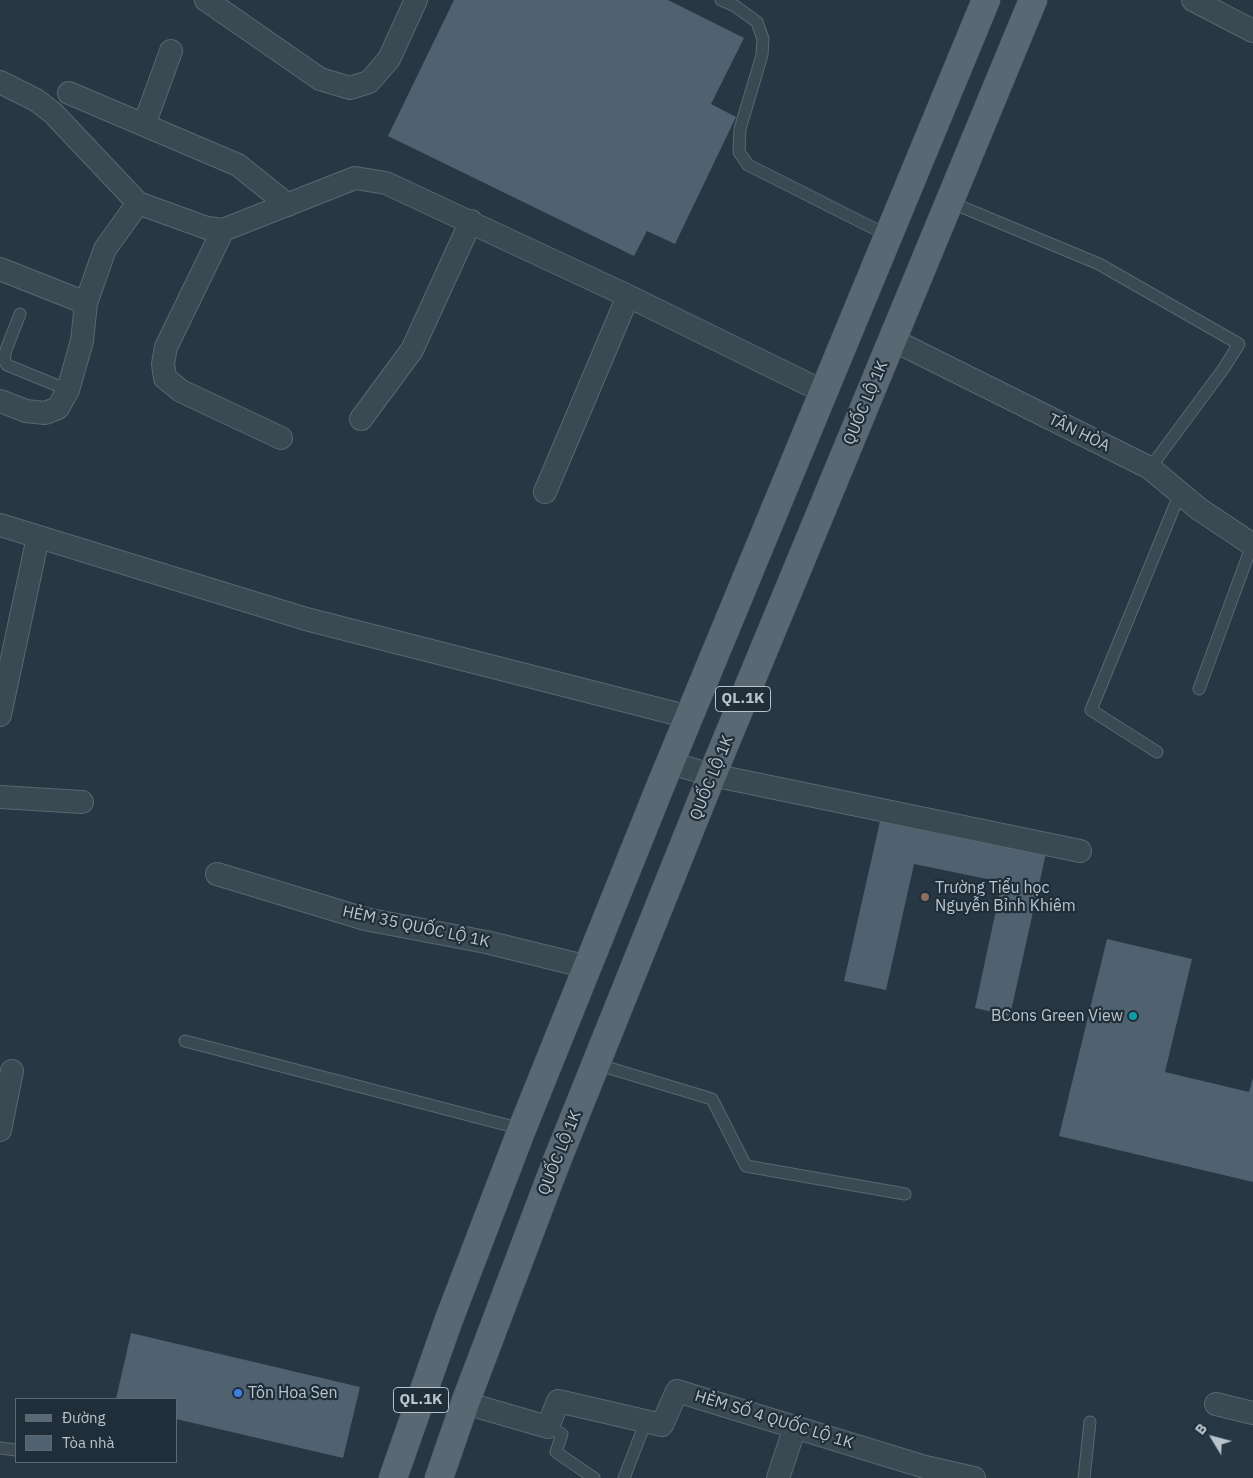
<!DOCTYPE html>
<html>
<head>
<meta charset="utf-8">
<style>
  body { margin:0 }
  #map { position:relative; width:1253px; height:1478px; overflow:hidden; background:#273844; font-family:"IBM Plex Sans",sans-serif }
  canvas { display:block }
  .legend { position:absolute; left:15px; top:1398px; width:162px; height:65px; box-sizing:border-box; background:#202e39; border:1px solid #5d6a74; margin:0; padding:6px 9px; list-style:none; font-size:15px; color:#b9c4cd }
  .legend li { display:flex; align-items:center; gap:10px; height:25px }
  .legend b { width:25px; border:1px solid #5d6a74 }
  .north { position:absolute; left:1188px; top:1413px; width:50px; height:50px; -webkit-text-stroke:4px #202e39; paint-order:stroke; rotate:307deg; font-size:14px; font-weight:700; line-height:20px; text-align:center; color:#b9c4cd }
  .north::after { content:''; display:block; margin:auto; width:18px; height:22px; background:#b9c4cd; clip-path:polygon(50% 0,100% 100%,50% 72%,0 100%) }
</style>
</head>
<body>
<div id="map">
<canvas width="1253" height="1478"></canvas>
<ul class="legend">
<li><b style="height:6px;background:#5a6873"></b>Đường</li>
<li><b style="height:14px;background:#50626f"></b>Tòa nhà</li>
</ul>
<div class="north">B</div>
</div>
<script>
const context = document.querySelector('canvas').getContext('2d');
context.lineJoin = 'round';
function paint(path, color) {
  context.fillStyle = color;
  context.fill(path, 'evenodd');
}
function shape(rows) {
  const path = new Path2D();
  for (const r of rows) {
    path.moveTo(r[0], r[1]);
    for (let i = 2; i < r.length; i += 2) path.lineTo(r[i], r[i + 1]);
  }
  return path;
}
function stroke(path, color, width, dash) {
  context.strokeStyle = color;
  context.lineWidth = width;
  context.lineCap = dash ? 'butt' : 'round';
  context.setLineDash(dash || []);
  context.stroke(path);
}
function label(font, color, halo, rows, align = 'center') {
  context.font = font + ' "IBM Plex Sans",sans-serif';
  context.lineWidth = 4.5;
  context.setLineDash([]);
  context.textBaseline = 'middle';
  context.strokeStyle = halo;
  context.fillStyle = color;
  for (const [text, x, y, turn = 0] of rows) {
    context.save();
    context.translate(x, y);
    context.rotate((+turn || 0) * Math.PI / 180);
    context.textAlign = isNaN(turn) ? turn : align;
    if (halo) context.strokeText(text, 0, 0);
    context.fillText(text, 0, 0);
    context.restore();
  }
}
paint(shape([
  [454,0,668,0,744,38,711,104,736,117,675,244,647,231,634,256,388,136],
  [881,817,1046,853,1010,1016,975,1008,1002,882,914,864,886,990,844,981],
  [1107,939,1192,959,1165,1072,1249,1092,1253,1078,1253,1182,1059,1136],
  [131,1333,360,1387,343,1458,176,1419,176,1399,116,1399]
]), '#50626f');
const lane = shape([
  [721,0,735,6,757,22,763,39,762,55,740,129,739,152,748,165,889,236],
  [950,202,1099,264,1239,344,1224,368,1150,468],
  [20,314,6,350,4,359,7,365,68,390],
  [1199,689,1252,545],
  [1157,752,1091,710,1180,493],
  [185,1041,522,1129],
  [596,1064,712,1099,746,1166,905,1194],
  [548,1427,562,1434,556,1452,594,1478],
  [0,1448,16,1450],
  [624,1478,646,1421],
  [1084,1478,1090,1422]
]);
const street = shape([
  [206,0,320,79,350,88,369,82,389,59,416,0],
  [1193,0,1253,31],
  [0,82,36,100,53,113,138,203,207,228,223,230,355,178,386,183,628,296,824,392],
  [69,93,238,165,288,205],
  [144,125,171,51],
  [223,230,166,347,163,364,165,378,181,391,281,438],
  [0,269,86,303],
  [893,340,1150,468,1199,509,1253,545],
  [0,401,26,411,45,413,58,408,68,390,82,341,86,303,105,249,138,203],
  [361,419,412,350,471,221],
  [545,492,628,296],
  [0,525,306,619,689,717],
  [0,715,38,537],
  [670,763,712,775,1080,851],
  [0,797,82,802],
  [217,874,365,919,486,942,588,967],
  [0,1130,12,1071],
  [465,1403,548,1427,558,1401,662,1425,677,1391,925,1467,974,1478],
  [1216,1404,1253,1413],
  [778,1478,795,1427]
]);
const primary = shape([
  [393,1478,448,1322,522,1129,662,782,986,0],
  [439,1478,465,1403,556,1163,712,775,1033,0]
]);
stroke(lane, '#5a6771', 13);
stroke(street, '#5a6771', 24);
stroke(primary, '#485560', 29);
stroke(lane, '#3b4953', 11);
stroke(street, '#3b4953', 22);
stroke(primary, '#5a6873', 28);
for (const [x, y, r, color] of [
  [925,897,5,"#8d6e63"],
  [1133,1016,5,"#0f9aa8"],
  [238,1393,5,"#3f7fe0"]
]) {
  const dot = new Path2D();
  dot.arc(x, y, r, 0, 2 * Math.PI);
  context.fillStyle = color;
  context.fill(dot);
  stroke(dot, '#202e39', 2);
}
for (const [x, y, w] of [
  [743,699,55],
  [421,1400,55]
]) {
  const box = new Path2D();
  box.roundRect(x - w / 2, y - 12.5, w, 25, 4);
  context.fillStyle = '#202e39';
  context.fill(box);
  stroke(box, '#b9c4cd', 1);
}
label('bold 15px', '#b9c4cd', null, [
  ["QL.1K",743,699],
  ["QL.1K",421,1400]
]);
label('16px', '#b9c4cd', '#202e39', [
  ["QUỐC LỘ 1K",866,403,-67],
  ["TÂN HÒA",1079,433,26],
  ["QUỐC LỘ 1K",712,778,-68],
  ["HẺM 35 QUỐC LỘ 1K",416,927,12],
  ["QUỐC LỘ 1K",560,1153,-68],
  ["HẺM SỐ 4 QUỐC LỘ 1K",774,1420,17]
]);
label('16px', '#b9c4cd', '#202e39', [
  ["Trường Tiểu học",935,888],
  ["Nguyễn Bỉnh Khiêm",935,906],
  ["BCons Green View",1123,1016,"right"],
  ["Tôn Hoa Sen",248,1393]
], 'left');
</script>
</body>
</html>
